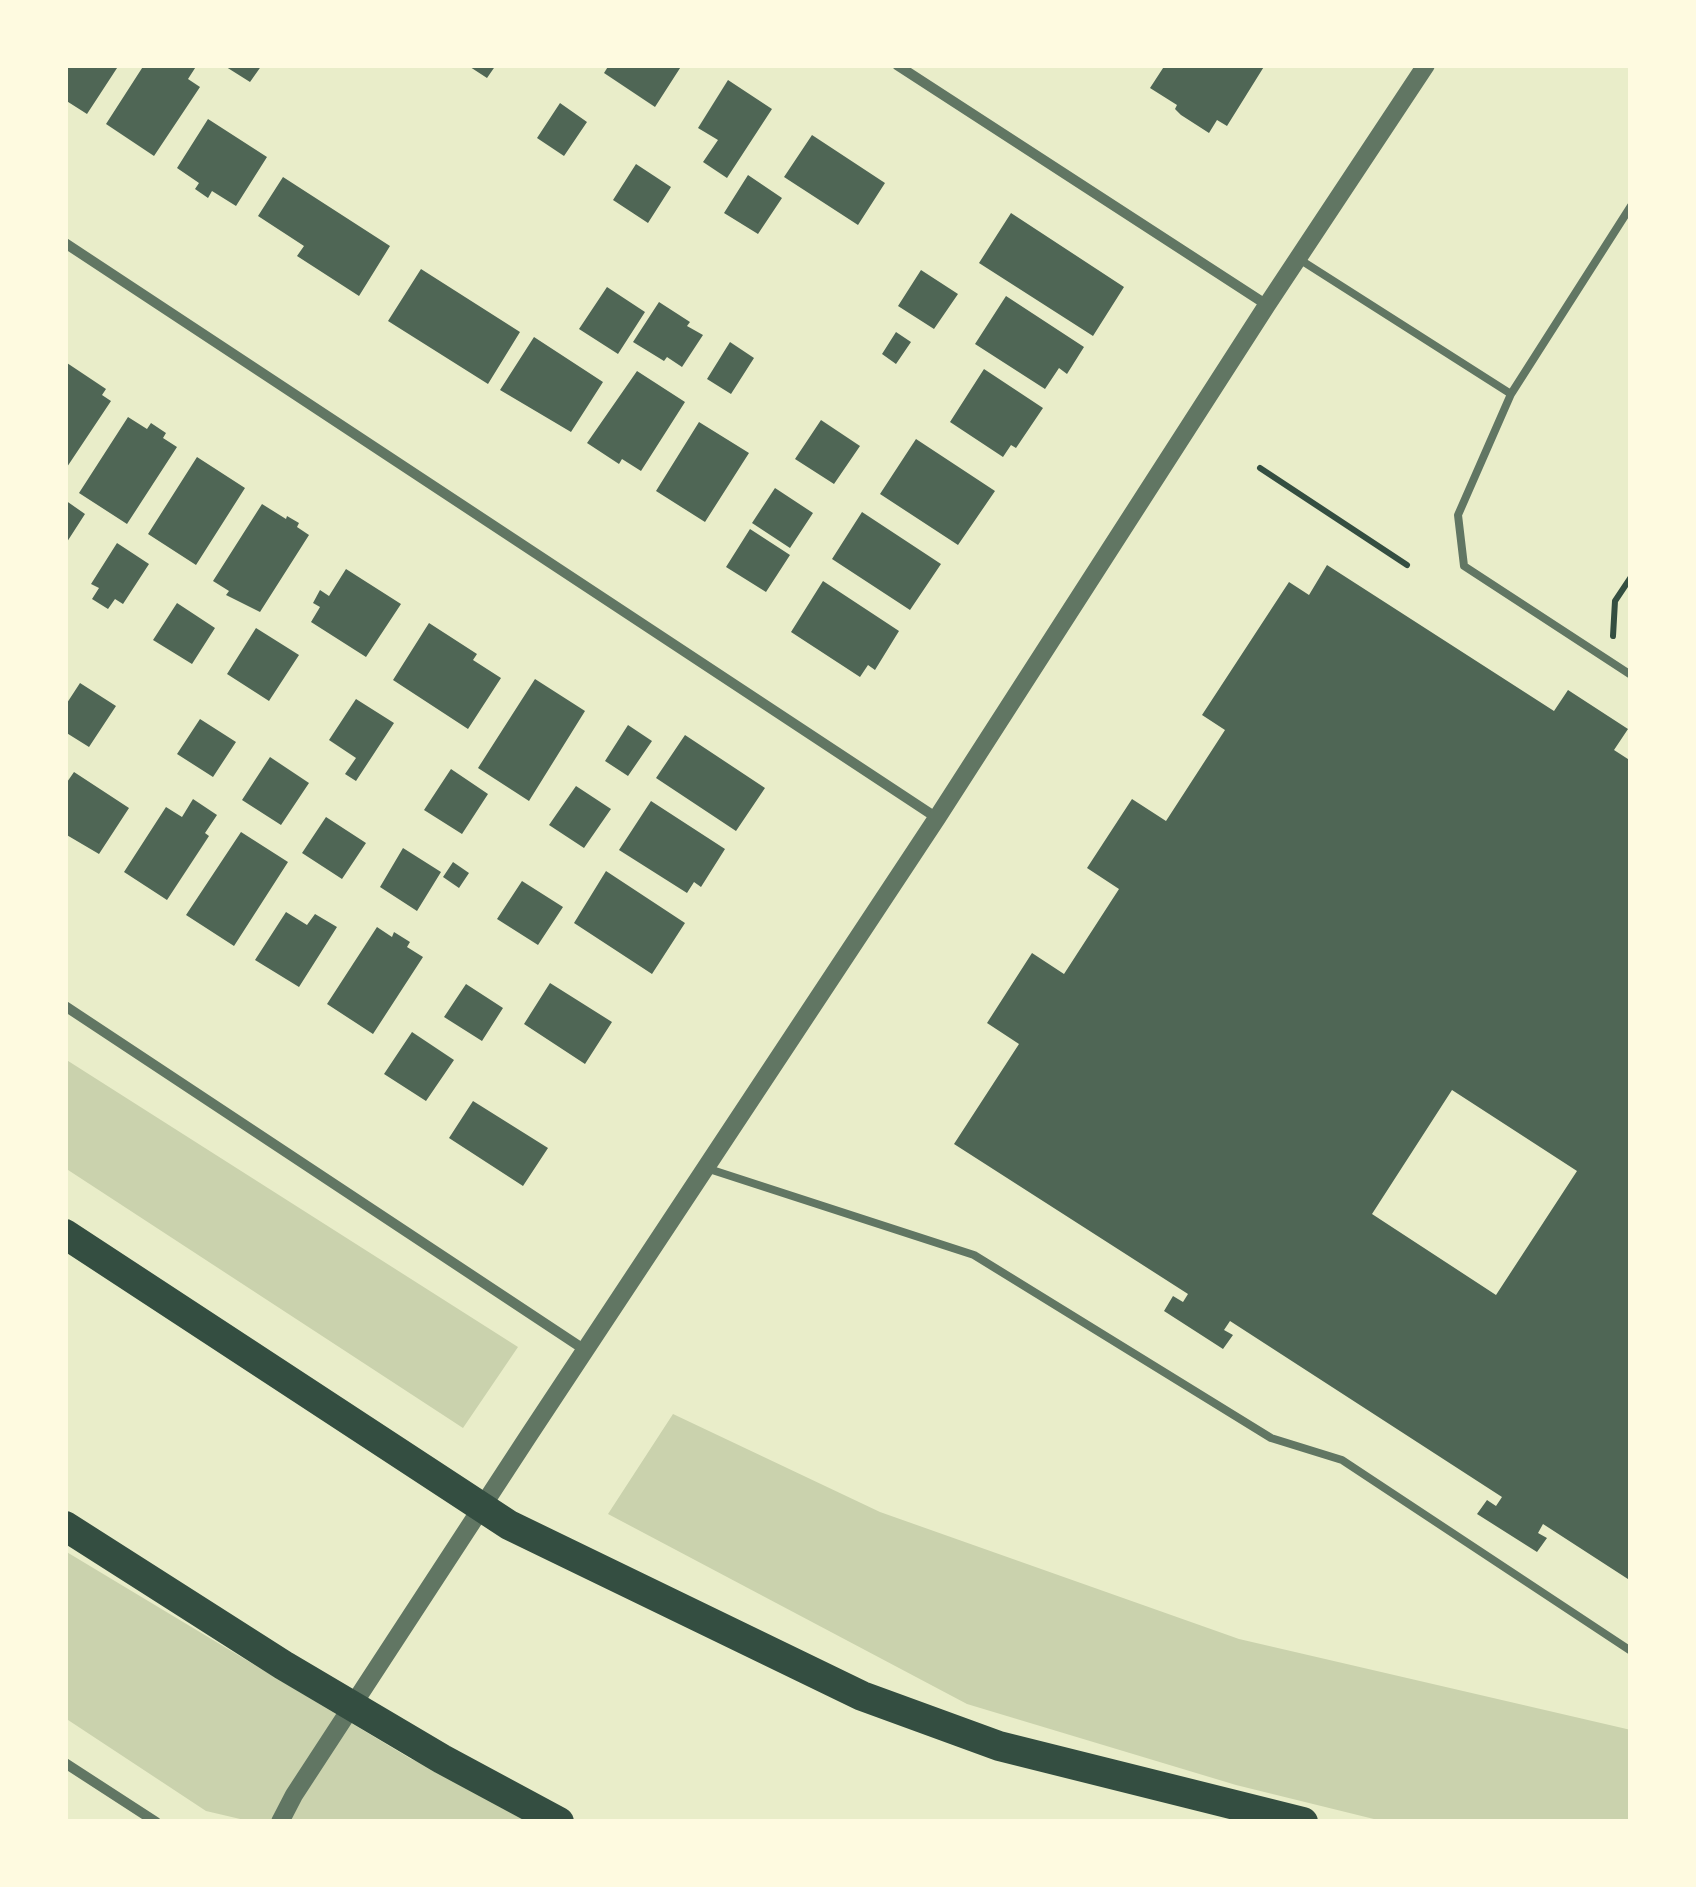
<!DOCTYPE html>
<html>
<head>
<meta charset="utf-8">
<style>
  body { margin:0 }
  #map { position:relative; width:1696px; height:1887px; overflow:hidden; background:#e9edc9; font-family:"Varela Round",sans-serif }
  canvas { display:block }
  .frame { position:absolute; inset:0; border:68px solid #fefae0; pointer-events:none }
</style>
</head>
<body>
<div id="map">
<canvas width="1696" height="1887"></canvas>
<div class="frame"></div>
</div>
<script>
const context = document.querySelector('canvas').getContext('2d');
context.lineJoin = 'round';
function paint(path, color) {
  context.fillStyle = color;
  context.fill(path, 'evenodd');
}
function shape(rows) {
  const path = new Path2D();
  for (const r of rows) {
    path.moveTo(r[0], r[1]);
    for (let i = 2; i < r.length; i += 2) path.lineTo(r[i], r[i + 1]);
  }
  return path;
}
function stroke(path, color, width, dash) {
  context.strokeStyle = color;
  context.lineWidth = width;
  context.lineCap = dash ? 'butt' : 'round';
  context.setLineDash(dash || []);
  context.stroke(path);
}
paint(shape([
  [65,1059,518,1347,463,1428,65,1168],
  [673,1414,880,1512,1239,1639,1631,1730,1631,1822,1386,1822,1236,1785,967,1704,608,1514],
  [65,1551,411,1759,566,1822,253,1822,206,1811,65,1718]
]), '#cad2ad');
paint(shape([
  [65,65,119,65,87,114,65,100],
  [144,65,197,65,188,79,200,87,154,156,106,124],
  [223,65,262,65,250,82],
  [467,65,496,65,487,78],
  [609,65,682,65,655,107,604,73],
  [1165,65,1228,68,1265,65,1227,126,1217,120,1209,133,1181,115,1175,109,1177,105,1150,88],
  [728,80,772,109,727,178,703,162,718,140,698,128],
  [560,103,587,122,564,156,537,138],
  [208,119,267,157,236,206,212,191,208,198,195,189,199,183,177,168],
  [812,135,885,183,858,225,784,177],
  [636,164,671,187,648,223,613,200],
  [748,175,782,198,758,234,724,213],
  [283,177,390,246,359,296,297,256,304,246,258,216],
  [1011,213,1124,287,1093,336,979,263],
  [421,269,520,332,488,384,388,321],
  [921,270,958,294,934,329,898,306],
  [607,287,645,312,618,354,579,329],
  [1006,296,1084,347,1067,374,1059,368,1045,389,975,344],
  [659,302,690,322,687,326,703,335,682,367,667,357,664,361,633,342],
  [896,332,911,342,896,364,882,354],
  [534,337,603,382,571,432,500,390],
  [730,342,754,358,731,394,707,379],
  [67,363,106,389,102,395,111,401,65,470],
  [984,369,1043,408,1016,448,1011,445,1003,457,950,422],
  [637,371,685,402,641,471,622,459,619,464,587,443],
  [128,417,147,429,151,423,166,433,163,438,177,447,127,524,79,493],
  [821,420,860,446,834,484,795,459],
  [699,422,749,453,705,522,656,491],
  [916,439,995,491,958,545,880,494],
  [197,457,245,488,196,565,148,534],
  [775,488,813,513,790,548,752,523],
  [65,500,85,514,65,545],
  [262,504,286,519,287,516,299,523,297,527,309,535,260,612,226,595,229,591,213,581],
  [862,512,941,564,910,610,832,559],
  [750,529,790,555,766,592,726,567],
  [117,543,149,564,123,604,115,599,108,609,92,599,99,588,91,584],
  [1327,565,1554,711,1568,690,1628,729,1614,750,1631,761,1631,1581,1543,1524,1538,1533,1547,1538,1537,1552,1477,1514,1487,1500,1496,1506,1502,1497,1230,1321,1224,1330,1233,1335,1223,1349,1164,1311,1173,1296,1183,1302,1188,1294,954,1144,1019,1044,987,1023,1032,953,1064,974,1119,889,1087,868,1132,799,1166,821,1225,730,1202,715,1289,582,1309,595],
  [1452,1090,1577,1171,1496,1295,1372,1214],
  [346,569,401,604,366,657,311,622,320,607,313,603,320,590,329,596],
  [823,581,899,631,875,670,868,665,860,677,791,632],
  [177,603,215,628,192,664,153,640],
  [429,623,477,654,473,660,501,678,468,729,393,680],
  [256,628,299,655,269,701,227,674],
  [535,679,585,711,529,801,478,768],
  [80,683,116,706,89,747,65,732,65,706],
  [356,699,394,723,356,781,345,774,356,758,329,740],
  [200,719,236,742,213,777,177,754],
  [628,725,652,741,628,776,605,761],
  [685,735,765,788,736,831,656,778],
  [270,757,309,783,281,825,242,800],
  [451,769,488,794,462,834,424,810],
  [74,772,129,808,99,854,65,834,65,785],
  [576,786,611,809,584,848,549,825],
  [193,799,217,815,205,833,209,836,167,900,124,872,166,807,182,817],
  [651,801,725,849,701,887,694,882,687,893,619,850],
  [326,817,366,843,342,879,302,853],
  [241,832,288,862,234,946,186,915],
  [403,848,441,872,417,911,380,887],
  [453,862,469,873,459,888,443,877],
  [606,871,685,923,652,974,574,923],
  [522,881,563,907,538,945,497,919],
  [286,912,307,925,315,914,337,927,299,987,255,960],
  [377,927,392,937,394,932,410,942,407,947,423,957,373,1034,327,1004],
  [550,983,612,1022,585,1064,524,1024],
  [466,984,503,1008,482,1041,444,1017],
  [412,1032,454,1060,426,1101,384,1074],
  [473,1101,548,1148,523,1186,449,1138]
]), '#4f6655');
stroke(shape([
  [1260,468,1407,565],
  [1613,636,1615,601,1631,577]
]), '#344e41', 6);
stroke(shape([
  [1631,206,1511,394,1458,515,1464,566,1631,675],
  [1299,259,1511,394],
  [706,1168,974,1255,1271,1438,1342,1460,1631,1651]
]), '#617663', 8);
stroke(shape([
  [897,65,1267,305],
  [65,243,937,818],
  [65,1006,585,1350],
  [65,1763,156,1822]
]), '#617663', 10);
stroke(shape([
  [280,1822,294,1795,529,1435,937,818,1267,305,1426,65]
]), '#617663', 18);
stroke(shape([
  [65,1234,509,1525,862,1696,999,1746,1303,1822],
  [65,1526,283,1665,442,1759,559,1822]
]), '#344e41', 30);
</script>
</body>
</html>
